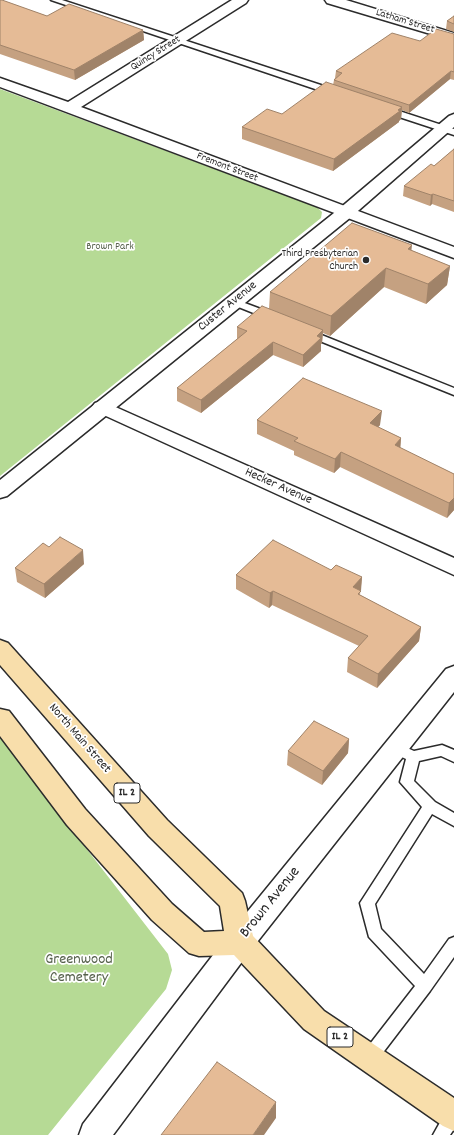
<!DOCTYPE html>
<html>
<head>
<meta charset="utf-8">
<style>
  body { margin:0 }
  canvas { display:block; background:#fff }
</style>
</head>
<body>
<canvas width="454" height="1135"></canvas>
<script>
const context = document.querySelector('canvas').getContext('2d');
context.lineJoin = 'round';
function paint(path, color) {
  context.fillStyle = color;
  context.fill(path, 'evenodd');
}
function shape(rows) {
  const path = new Path2D();
  for (const r of rows) {
    path.moveTo(r[0], r[1]);
    for (let i = 2; i < r.length; i += 2) path.lineTo(r[i], r[i + 1]);
  }
  return path;
}
function stroke(path, color, width, dash) {
  context.strokeStyle = color;
  context.lineWidth = width;
  context.lineCap = dash ? 'butt' : 'round';
  context.setLineDash(dash || []);
  context.stroke(path);
}
function label(font, color, halo, rows, align = 'center') {
  context.font = font + ' Dekko,sans-serif';
  context.lineWidth = 3.5;
  context.setLineDash([]);
  context.textBaseline = 'middle';
  context.strokeStyle = halo;
  context.fillStyle = color;
  for (const [text, x, y, turn = 0] of rows) {
    context.save();
    context.translate(x, y);
    context.rotate((+turn || 0) * Math.PI / 180);
    context.textAlign = isNaN(turn) ? turn : align;
    if (halo) context.strokeText(text, 0, 0);
    context.fillText(text, 0, 0);
    context.restore();
  }
}
paint(shape([
  [0,89,317,207,322,212,321,218,0,476],
  [0,737,168,954,172,970,166,989,48,1135,0,1135]
]), '#b6da95');
const service = shape([
  [51,0,62,0,336,90,337,92,336,94,330,94,51,0],
  [384,108,390,108,454,129,454,135,384,112,383,110,384,108],
  [234,299,274,314,275,316,274,318,266,318,231,304,229,302,234,299],
  [309,330,454,388,454,395,305,335,304,333,305,331,309,330],
  [396,743,414,751,442,745,454,750,454,762,441,756,419,761,414,781,435,802,454,813,454,826,432,814,375,904,381,929,424,974,449,939,454,937,454,957,430,991,375,1063,369,1066,363,1063,361,1058,363,1053,415,986,369,937,360,903,422,807,400,782,406,759,391,752,389,748,391,744,396,743],
  [453,1108,454,1129,450,1135,433,1135,447,1110,453,1108]
]);
const minor = shape([
  [232,0,248,0,246,3,81,107,454,247,454,258,0,87,0,78,68,102,232,0],
  [325,0,346,0,454,33,454,41,327,3,325,0],
  [102,401,454,558,454,575,95,411,92,407,95,403,102,401],
  [454,666,454,692,250,951,113,1135,79,1135,83,1124,230,933,446,669,454,666]
]);
const tertiary = shape([
  [454,114,454,127,351,217,7,496,0,498,0,480,339,209,449,116,454,114]
]);
const primary = shape([
  [0,640,8,643,167,820,242,893,245,901,253,936,324,1011,454,1098,454,1131,443,1126,304,1029,234,955,199,956,189,953,152,920,67,825,0,736,0,709,9,711,85,809,172,904,204,932,224,931,220,906,149,836,0,665,0,640]
]);
stroke(service, '#2b2b2b', 3);
stroke(minor, '#2b2b2b', 3);
stroke(tertiary, '#2b2b2b', 3);
stroke(primary, '#2b2b2b', 3);
paint(service, '#fff');
paint(minor, '#fff');
paint(tertiary, '#fff');
paint(primary, '#f8deab');
paint(shape([
  [0,0,47,16,143,30,144,40,75,80,0,54],
  [454,16,454,32,446,29,447,21],
  [454,34,454,80,450,79,409,113,402,110,401,119,399,121,399,122,333,171,242,139,242,127,282,114,333,85,334,80,335,78,336,71,420,41],
  [454,149,454,212,432,204,430,206,403,196,404,186,434,166],
  [411,250,450,266,447,285,426,304,384,287,330,336,323,333,322,343,321,344,321,351,303,367,273,355,201,413,177,401,177,388,237,339,237,327,269,309,270,292],
  [257,420,380,425,378,427,401,438,400,448,454,474,454,510,447,518,340,467,334,473,294,455,294,451,257,434],
  [84,564,45,598,17,582,15,568],
  [331,570,362,577,360,595,421,627,419,641,377,688,347,672,348,658,359,646,272,605,269,608,236,589,236,575],
  [349,739,348,753,322,785,287,765,288,751]
]), '#c5a181');
paint(shape([
  [143,30,144,40,75,80,74,70],
  [451,71,450,79,409,113,409,105],
  [402,107,401,119,399,121,399,122,333,171,334,159],
  [433,194,432,204,430,206,431,195],
  [412,245,410,264,408,249],
  [450,266,447,285,426,304,428,284],
  [386,268,384,287,330,336,331,316],
  [323,330,322,343,321,344,321,351,303,367,303,355,317,336],
  [273,342,273,355,201,413,201,400],
  [382,411,380,425,369,437,370,423],
  [401,438,400,453,395,445],
  [341,452,340,467,334,473,335,459],
  [454,498,454,510,447,518,449,503],
  [83,550,84,564,45,598,44,584],
  [362,577,361,591,353,587],
  [273,591,272,605,269,608,270,593],
  [421,627,419,641,377,688,378,674],
  [349,739,348,753,322,785,323,771],
  [276,1102,276,1118,264,1135,253,1135]
]), '#a08369');
const building = shape([
  [0,0,2,0,47,16,69,4,143,30,74,70,0,45,0,0],
  [454,16,454,24,447,21,454,16],
  [436,29,454,34,454,72,451,71,409,105,334,80,342,73,336,71,392,33,420,41,436,29],
  [326,82,402,107,398,110,400,111,334,159,242,127,267,109,282,114,326,82],
  [454,149,454,201,433,194,431,195,404,186,431,164,434,166,454,149],
  [352,223,412,245,408,249,450,266,428,284,386,268,331,316,270,292,352,223],
  [262,306,323,330,317,336,321,338,303,355,273,342,201,400,177,388,247,331,237,327,262,306],
  [303,378,382,411,370,423,401,438,395,445,454,474,454,498,449,503,341,452,335,459,294,441,298,438,257,420,303,378],
  [60,537,83,550,44,584,15,568,43,543,49,547,60,537],
  [273,540,331,570,336,565,362,577,353,587,361,591,358,594,421,627,378,674,348,658,368,636,273,591,270,593,236,575,273,540],
  [314,721,349,739,323,771,288,751,314,721],
  [217,1062,276,1102,253,1135,161,1135,217,1062]
]);
paint(building, '#e5bb96');
stroke(building, '#a08369', 1);
for (const [x, y, r, color] of [
  [366,260,4,"#2b2b2b"]
]) {
  const dot = new Path2D();
  dot.arc(x, y, r, 0, 2 * Math.PI);
  context.fillStyle = color;
  context.fill(dot);
  stroke(dot, '#fff', 1.5);
}
label('11px', '#2b2b2b', '#fff', [
  ["Latham Street",405,22,17],
  ["Quincy Street",156,54,-32],
  ["Fremont Street",227,168,21]
]);
label('11px', '#55604b', '#fff', [
  ["Brown Park",110,247]
]);
label('11px', '#2b2b2b', '#fff', [
  ["Third Presbyterian",358,254],
  ["Church",358,267]
], 'right');
for (const [x, y, w] of [
  [127,793,26],
  [340,1037,26]
]) {
  const box = new Path2D();
  box.roundRect(x - w / 2, y - 10, w, 20, 3);
  context.fillStyle = '#fff';
  context.fill(box);
  stroke(box, '#2b2b2b', 1);
}
label('bold 12px', '#2b2b2b', null, [
  ["IL 2",127,793],
  ["IL 2",340,1037]
]);
label('13px', '#2b2b2b', '#fff', [
  ["Custer Avenue",228,307,-39],
  ["Hecker Avenue",278,487,24],
  ["North Main Street",79,739,49]
]);
label('16px', '#2b2b2b', '#fff', [
  ["Brown Avenue",271,903,-51]
]);
label('16px', '#55604b', '#fff', [
  ["Greenwood",79,961],
  ["Cemetery",79,979]
]);
</script>
</body>
</html>
